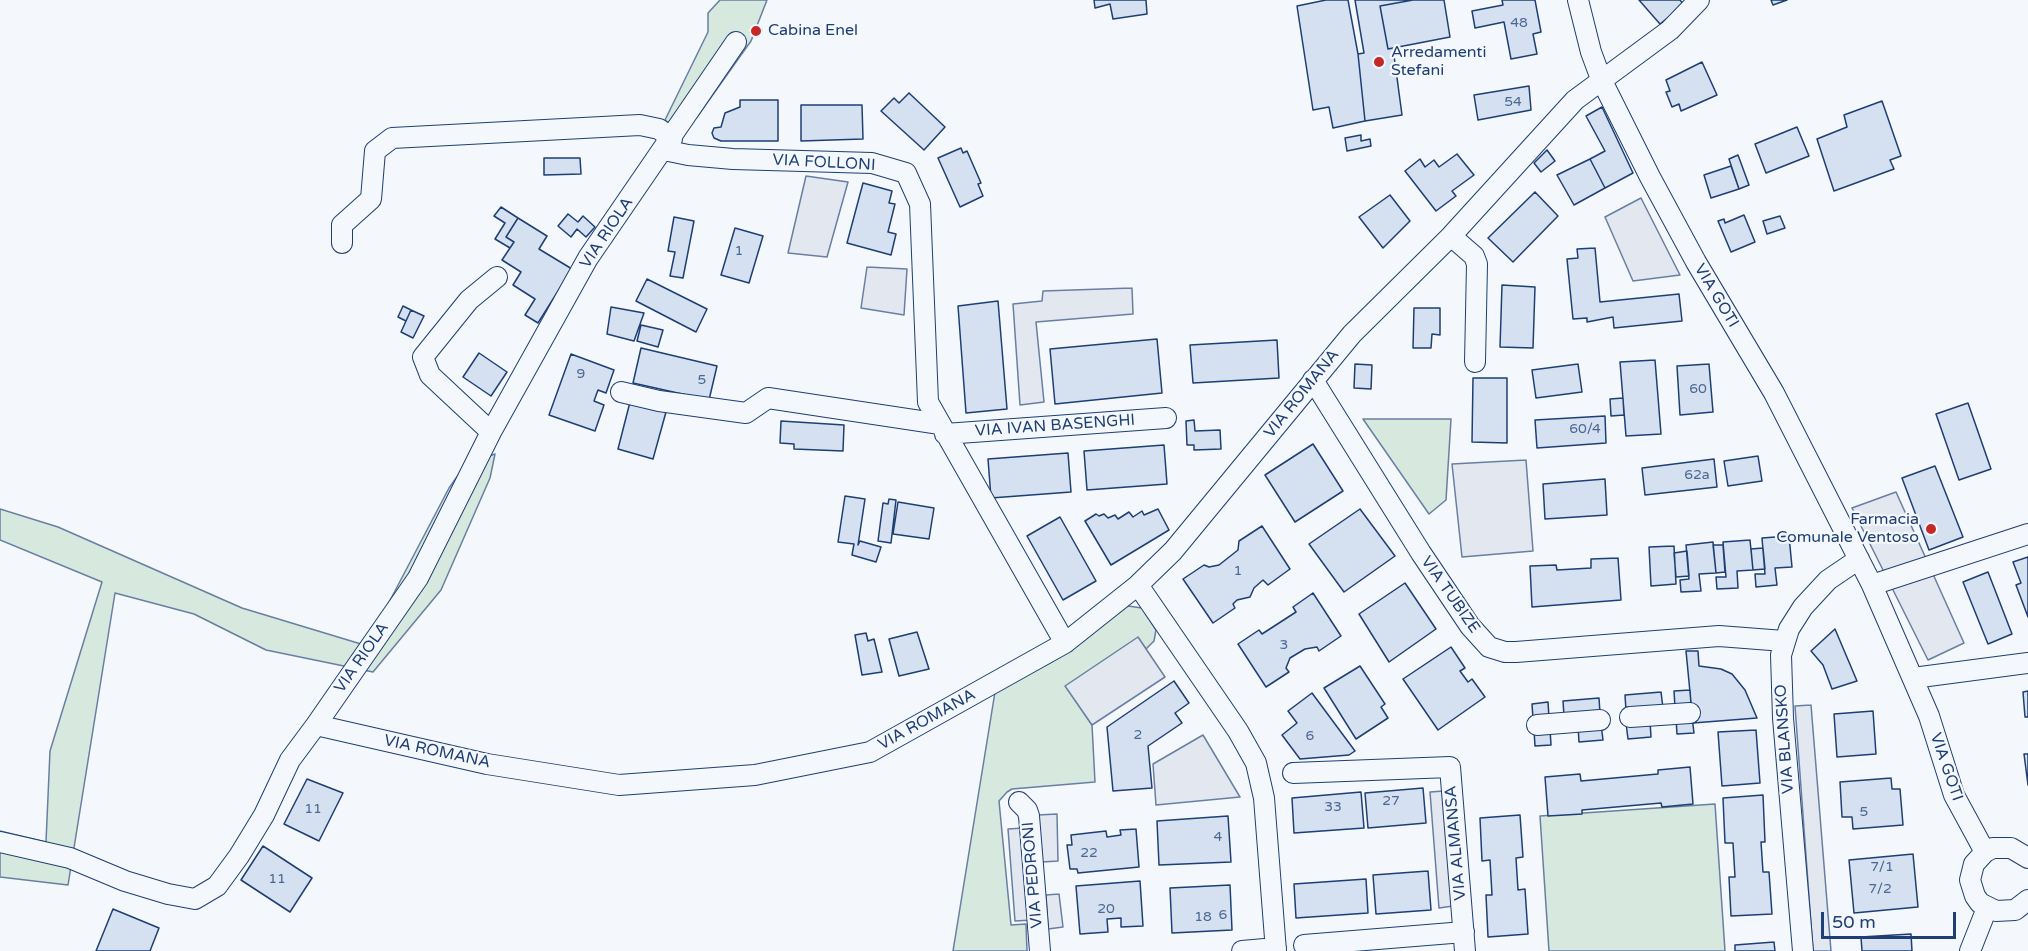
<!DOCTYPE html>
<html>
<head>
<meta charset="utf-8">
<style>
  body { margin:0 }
  #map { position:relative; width:2028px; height:951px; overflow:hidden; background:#f4f7fb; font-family:"Varela Round",sans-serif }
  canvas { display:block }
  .scale { position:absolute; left:1821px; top:912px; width:135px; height:27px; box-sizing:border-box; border:3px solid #1d3f73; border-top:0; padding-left:8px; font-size:18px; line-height:21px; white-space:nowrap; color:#1d3f73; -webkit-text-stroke:4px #f4f7fb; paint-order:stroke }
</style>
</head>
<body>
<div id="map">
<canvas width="2028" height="951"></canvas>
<div class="scale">50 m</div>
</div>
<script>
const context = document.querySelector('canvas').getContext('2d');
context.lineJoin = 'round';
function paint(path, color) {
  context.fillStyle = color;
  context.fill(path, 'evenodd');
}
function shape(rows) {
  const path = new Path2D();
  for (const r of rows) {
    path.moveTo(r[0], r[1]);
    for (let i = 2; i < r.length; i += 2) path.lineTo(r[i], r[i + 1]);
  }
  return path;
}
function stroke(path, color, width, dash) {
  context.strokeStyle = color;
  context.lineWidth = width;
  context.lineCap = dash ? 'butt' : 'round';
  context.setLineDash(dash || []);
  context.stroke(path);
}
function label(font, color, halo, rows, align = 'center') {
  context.font = font + ' "Varela Round",sans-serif';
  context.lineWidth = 4.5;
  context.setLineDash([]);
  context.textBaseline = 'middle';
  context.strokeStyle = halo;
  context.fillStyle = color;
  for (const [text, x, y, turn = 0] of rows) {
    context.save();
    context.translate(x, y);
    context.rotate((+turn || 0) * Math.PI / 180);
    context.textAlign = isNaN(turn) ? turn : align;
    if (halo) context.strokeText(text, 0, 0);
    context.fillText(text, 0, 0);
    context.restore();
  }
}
const green = shape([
  [720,0,767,0,751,41,697,117,682,134,665,120,708,32,708,13,720,0],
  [1363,419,1451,419,1446,500,1429,514,1363,419],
  [495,454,490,478,441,590,373,672,266,650,194,614,115,593,68,885,0,877,0,831,46,842,50,751,102,582,0,540,0,509,58,527,242,608,361,644,386,608,449,488,466,464,495,454],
  [1128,606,1142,608,1156,630,1154,641,1146,649,1138,638,1066,686,1092,725,1095,782,1012,789,1007,792,999,801,1011,925,1026,924,1027,951,953,951,995,692,1053,661,1128,606],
  [1715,804,1725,951,1549,951,1540,816,1715,804]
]);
paint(green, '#d7e8df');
stroke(green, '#687fa3', 1.5);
const parking = shape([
  [806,176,848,182,827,257,788,253,806,176],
  [1641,198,1680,275,1633,281,1605,217,1641,198],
  [867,267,907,269,904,315,861,308,867,267],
  [1132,288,1133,314,1036,322,1044,402,1020,405,1013,304,1042,301,1043,291,1132,288],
  [1526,460,1533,551,1462,557,1452,464,1526,460],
  [1896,492,1964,643,1928,660,1852,508,1896,492],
  [1138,637,1165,677,1092,725,1065,686,1138,637],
  [1811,705,1831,951,1813,951,1795,706,1811,705],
  [1203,735,1240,797,1156,805,1153,764,1203,735],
  [1444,791,1453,906,1439,908,1430,792,1444,791],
  [1057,814,1058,861,1042,862,1038,815,1057,814],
  [1024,828,1032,920,1015,921,1008,829,1024,828],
  [1059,894,1063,927,1048,929,1046,895,1059,894]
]);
paint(parking, '#e3e8f0');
stroke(parking, '#687fa3', 1.5);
const building = shape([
  [1094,0,1146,0,1147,14,1113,19,1110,4,1095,8,1094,0],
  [1326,0,1348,0,1358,54,1365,121,1333,128,1329,107,1313,110,1297,6,1326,0],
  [1355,0,1413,0,1380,6,1388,49,1393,48,1402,115,1365,121,1358,54,1364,53,1355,0],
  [1413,0,1444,0,1450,37,1388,49,1380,6,1413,0],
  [1502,0,1535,0,1541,32,1533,34,1537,54,1511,59,1504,22,1475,28,1472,11,1503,5,1502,0],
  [1639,0,1680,0,1684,5,1660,24,1639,0],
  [1771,0,1787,0,1773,5,1771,0],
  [756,25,762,30,755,36,750,32,756,25],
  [1702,62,1717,95,1681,111,1679,104,1672,107,1666,92,1670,91,1666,80,1702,62],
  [1529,86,1531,110,1478,120,1474,95,1529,86],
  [909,93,945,127,924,150,881,111,894,98,899,103,909,93],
  [740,100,778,100,778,141,721,141,714,138,712,133,714,128,721,127,725,113,740,107,740,100],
  [1882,101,1901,156,1890,160,1894,169,1834,191,1817,139,1847,127,1844,115,1882,101],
  [801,105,862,105,863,139,801,141,801,105],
  [1602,107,1633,173,1605,188,1590,159,1605,151,1586,116,1602,107],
  [1797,127,1809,156,1766,173,1755,144,1797,127],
  [1361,135,1361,141,1370,139,1371,146,1347,151,1345,138,1361,135],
  [961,148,963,153,967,151,981,183,978,184,983,196,960,207,938,158,961,148],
  [1547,150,1555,161,1541,172,1534,163,1547,150],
  [1457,154,1474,175,1452,191,1456,196,1436,211,1405,171,1420,159,1425,167,1434,160,1439,167,1457,154],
  [1738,155,1749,185,1739,189,1729,159,1738,155],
  [544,158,580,158,581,174,544,175,544,158],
  [1590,159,1605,188,1574,205,1557,175,1590,159],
  [1731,166,1739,189,1711,198,1704,175,1731,166],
  [863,183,892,191,889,203,895,204,888,232,896,234,891,255,847,243,863,183],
  [1535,192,1558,216,1513,262,1488,238,1535,192],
  [1390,195,1410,221,1383,248,1359,217,1390,195],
  [501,207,518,218,506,237,514,242,510,248,495,239,505,223,494,216,501,207],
  [568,214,578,222,583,216,595,227,586,237,577,229,571,237,558,226,568,214],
  [1744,215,1755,242,1731,252,1718,221,1724,219,1725,223,1744,215],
  [1780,216,1785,228,1767,234,1763,221,1780,216],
  [674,217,694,221,683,278,670,276,675,252,668,251,674,217],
  [518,218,547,236,539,249,572,269,538,323,525,315,535,299,513,285,521,272,502,260,514,242,506,237,518,218],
  [735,228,763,236,749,283,721,275,735,228],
  [1595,248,1600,302,1679,294,1682,321,1614,328,1613,317,1587,322,1587,318,1573,319,1567,259,1578,258,1577,249,1595,248],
  [647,279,707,309,696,332,636,301,647,279],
  [1502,285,1535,287,1533,348,1500,347,1502,285],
  [998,301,1007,409,966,413,958,306,998,301],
  [403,306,411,310,406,321,398,317,403,306],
  [611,307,644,313,634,341,607,334,611,307],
  [1414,308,1440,308,1440,335,1432,334,1431,348,1413,348,1414,308],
  [411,310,424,316,413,338,401,332,411,310],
  [641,325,663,330,658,347,637,341,641,325],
  [1157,339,1162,393,1055,404,1050,349,1157,339],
  [1277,340,1279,378,1193,383,1190,345,1277,340],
  [641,348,717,366,709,400,633,383,641,348],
  [479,353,507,372,491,396,463,377,479,353],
  [571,354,614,370,606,393,598,390,594,401,604,405,595,431,549,415,571,354],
  [1655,360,1661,434,1626,436,1620,362,1655,360],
  [1355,364,1372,365,1371,389,1354,388,1355,364],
  [1578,364,1582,392,1536,398,1532,370,1578,364],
  [1709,364,1713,412,1680,415,1677,366,1709,364],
  [1473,378,1507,378,1507,443,1472,442,1473,378],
  [1623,398,1624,415,1611,416,1610,399,1623,398],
  [630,402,666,412,653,459,618,449,630,402],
  [1968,403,1991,469,1959,480,1936,414,1968,403],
  [1605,416,1606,443,1537,448,1535,420,1605,416],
  [1194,420,1195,431,1220,430,1221,449,1194,450,1194,445,1187,445,1186,421,1194,420],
  [781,421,844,425,843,451,794,449,794,444,780,443,781,421],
  [1313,444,1343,491,1295,522,1265,475,1313,444],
  [1164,445,1167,484,1087,490,1084,451,1164,445],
  [1068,453,1071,492,991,498,988,459,1068,453],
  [1758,456,1762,481,1728,486,1724,461,1758,456],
  [1714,459,1717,487,1645,495,1642,468,1714,459],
  [1935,466,1963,537,1929,550,1902,478,1935,466],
  [1605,479,1607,515,1545,519,1543,484,1605,479],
  [845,496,865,499,858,545,860,541,881,547,876,562,852,555,854,544,838,542,845,496],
  [889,499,896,500,891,543,878,541,883,503,888,504,889,499],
  [898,502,934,508,929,539,893,534,898,502],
  [1158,509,1169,530,1111,565,1085,521,1096,514,1099,516,1104,514,1108,518,1115,515,1118,519,1129,512,1133,517,1142,511,1144,515,1158,509],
  [1360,509,1395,556,1344,592,1309,544,1360,509],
  [1060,517,1096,581,1063,600,1027,536,1060,517],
  [1262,526,1290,569,1268,585,1263,580,1254,588,1250,597,1237,600,1233,604,1235,608,1213,623,1183,579,1204,565,1209,567,1219,565,1238,550,1239,541,1262,526],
  [1789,536,1792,567,1775,568,1777,585,1756,587,1755,574,1765,574,1762,538,1789,536],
  [1750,540,1753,570,1737,571,1738,588,1717,589,1716,577,1726,577,1723,542,1750,540],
  [1713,542,1716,573,1699,574,1701,591,1681,592,1680,580,1689,579,1686,545,1713,542],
  [1713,545,1723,545,1725,572,1716,573,1713,545],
  [1674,546,1676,584,1651,586,1649,547,1674,546],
  [1763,548,1765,569,1753,570,1751,549,1763,548],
  [1687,551,1689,576,1676,577,1674,553,1687,551],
  [2028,557,2028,617,2016,585,2021,583,2013,562,2028,557],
  [1618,558,1621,600,1532,607,1530,566,1556,565,1557,570,1591,568,1591,559,1618,558],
  [1988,572,2012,634,1988,644,1963,582,1988,572],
  [1405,583,1436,629,1389,662,1359,614,1405,583],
  [1313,593,1341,636,1319,651,1317,647,1305,649,1290,658,1286,668,1289,672,1266,687,1238,644,1259,630,1262,634,1296,612,1293,607,1313,593],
  [1835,629,1857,681,1832,689,1823,665,1811,651,1835,629],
  [917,632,929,669,899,676,889,639,917,632],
  [866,633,868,641,874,639,882,672,862,675,855,635,866,633],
  [1451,647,1465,668,1460,671,1468,682,1472,679,1485,697,1438,730,1403,679,1451,647],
  [1686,651,1698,651,1699,666,1721,669,1732,674,1745,690,1757,718,1693,723,1686,651],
  [1360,666,1385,704,1381,707,1388,718,1356,739,1324,688,1360,666],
  [1174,681,1189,703,1175,713,1182,723,1148,746,1152,788,1113,791,1107,727,1174,681],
  [1690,690,1691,705,1675,707,1674,691,1690,690],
  [2028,691,2028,717,2025,717,2023,692,2028,691],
  [1661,692,1663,708,1626,711,1625,695,1661,692],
  [1312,693,1355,751,1349,755,1300,759,1282,735,1297,723,1288,711,1312,693],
  [1599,698,1600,713,1564,716,1563,701,1599,698],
  [1548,702,1549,718,1533,719,1532,704,1548,702],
  [1873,711,1876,754,1837,757,1834,714,1873,711],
  [1692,717,1694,733,1677,734,1676,719,1692,717],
  [1650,721,1651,737,1628,739,1626,723,1650,721],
  [1601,724,1603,740,1579,742,1578,726,1601,724],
  [1550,729,1551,745,1535,746,1534,730,1550,729],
  [1756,730,1760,783,1722,786,1718,732,1756,730],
  [2024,754,2028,754,2028,785,2024,754],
  [1690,767,1693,804,1662,807,1661,803,1582,810,1582,814,1548,816,1545,777,1580,774,1581,781,1658,774,1658,770,1690,767],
  [1891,778,1892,789,1900,789,1903,825,1853,829,1852,817,1842,817,1840,782,1891,778],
  [307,779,343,793,319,841,284,824,307,779],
  [1423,788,1426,823,1368,828,1365,793,1423,788],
  [1361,792,1364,828,1294,833,1292,798,1361,792],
  [1763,795,1765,842,1761,842,1763,872,1769,872,1772,914,1731,916,1729,877,1735,877,1733,843,1725,843,1723,798,1763,795],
  [1520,815,1523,857,1516,858,1518,890,1525,889,1528,934,1488,937,1486,895,1492,895,1490,860,1482,861,1480,818,1520,815],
  [1228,816,1231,862,1159,865,1157,821,1228,816],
  [1136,829,1139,867,1078,873,1077,869,1070,869,1067,845,1072,845,1071,835,1106,831,1107,837,1121,835,1120,830,1136,829],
  [263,846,312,878,290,912,241,880,263,846],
  [1913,854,1918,907,1854,913,1849,860,1913,854],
  [1428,871,1431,910,1376,914,1373,875,1428,871],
  [1366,879,1368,913,1296,918,1294,884,1366,879],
  [1140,881,1143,926,1121,927,1121,918,1107,919,1108,932,1080,934,1076,886,1140,881],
  [1230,885,1232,930,1172,933,1170,888,1230,885],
  [113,909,159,928,150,951,96,951,113,909],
  [1911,934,1912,951,1862,951,1861,937,1911,934],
  [1774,942,1775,951,1735,951,1735,945,1774,942]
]);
paint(building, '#d5e0f0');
stroke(building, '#1d3f73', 1.5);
const minor = shape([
  [1578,0,1591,52,1601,79,1650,177,1696,262,1774,393,1872,585,1929,716,1954,795,1985,852],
  [664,150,688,155,733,159,872,163,906,173,920,204,928,402,1065,643],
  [1451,236,1474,256,1477,264,1475,362],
  [342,243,342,225,371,199,375,151,392,138,640,125,659,129,672,139],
  [1313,380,1421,553,1470,626,1489,647,1505,652,1516,652,1719,636,1784,641],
  [621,392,659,401,746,413,768,398,940,424],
  [491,432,430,375,423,357,469,300,497,277],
  [945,434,1166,418],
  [1138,585,1238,731,1256,763,1264,798,1276,951],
  [1872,585,2028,534],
  [1913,678,2028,663],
  [1630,717,1690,713],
  [316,725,418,578,491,432,588,258,736,42],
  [1537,725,1600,720],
  [1293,773,1450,767,1465,951],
  [1019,802,1027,810,1029,816,1040,951],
  [0,842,70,858,125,881,168,894,195,899,217,886,239,856,264,815,290,760,316,725,487,764,619,785,755,775,870,752,1065,643,1138,585,1173,551,1352,334,1451,236,1575,100,1670,30,1699,0],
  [2028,858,2011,848,1993,848,1985,852,1974,864,1970,880,1975,896,1980,903,1996,911,2015,910,2028,900],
  [1304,945,1464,932],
  [1242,951,1276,948],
  [1803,951,1783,718,1781,655,1789,629,1803,607,1828,580,1859,559],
  [1970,951,1987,908]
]);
stroke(minor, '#1d3f73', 22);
stroke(minor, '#f4f7fb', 20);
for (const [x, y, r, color] of [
  [756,31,6,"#c62828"],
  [1379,62,6,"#c62828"],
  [1931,529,6,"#c62828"]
]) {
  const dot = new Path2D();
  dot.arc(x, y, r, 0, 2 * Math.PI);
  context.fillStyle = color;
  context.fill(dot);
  stroke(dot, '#f4f7fb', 2);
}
label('14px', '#4b6792', null, [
  ["48",1519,23],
  ["54",1513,102],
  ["1",739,251],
  ["9",581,374],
  ["5",702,380],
  ["60",1698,389],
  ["60/4",1585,429],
  ["62a",1697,475],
  ["1",1238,571],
  ["3",1284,645],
  ["2",1138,735],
  ["6",1310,736],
  ["27",1391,801],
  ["33",1333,807],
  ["11",313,809],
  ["5",1864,812],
  ["4",1218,837],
  ["22",1089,853],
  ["7/1",1882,867],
  ["11",277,879],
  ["7/2",1880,889],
  ["20",1106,909],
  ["6",1223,915],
  ["18",1203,917]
]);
label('16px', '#1d3f73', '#f4f7fb', [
  ["Cabina Enel",768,31],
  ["Arredamenti",1391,53],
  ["Stefani",1391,71],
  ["Farmacia",1919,520,"right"],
  ["Comunale Ventoso",1919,538,"right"]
], 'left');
label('16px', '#1d3f73', '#f4f7fb', [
  ["VIA FOLLONI",824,163,3],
  ["VIA RIOLA",607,233,-56],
  ["VIA GOTI",1716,296,59],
  ["VIA ROMANA",1302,394,-51],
  ["VIA IVAN BASENGHI",1055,426,-4],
  ["VIA TUBIZE",1450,595,55],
  ["VIA RIOLA",362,658,-55],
  ["VIA ROMANA",927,720,-29],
  ["VIA BLANSKO",1785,739,-94],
  ["VIA ROMANA",437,752,12],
  ["VIA GOTI",1946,767,71],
  ["VIA ALMANSA",1456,843,-95],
  ["VIA PEDRONI",1033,875,-95]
]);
</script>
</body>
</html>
